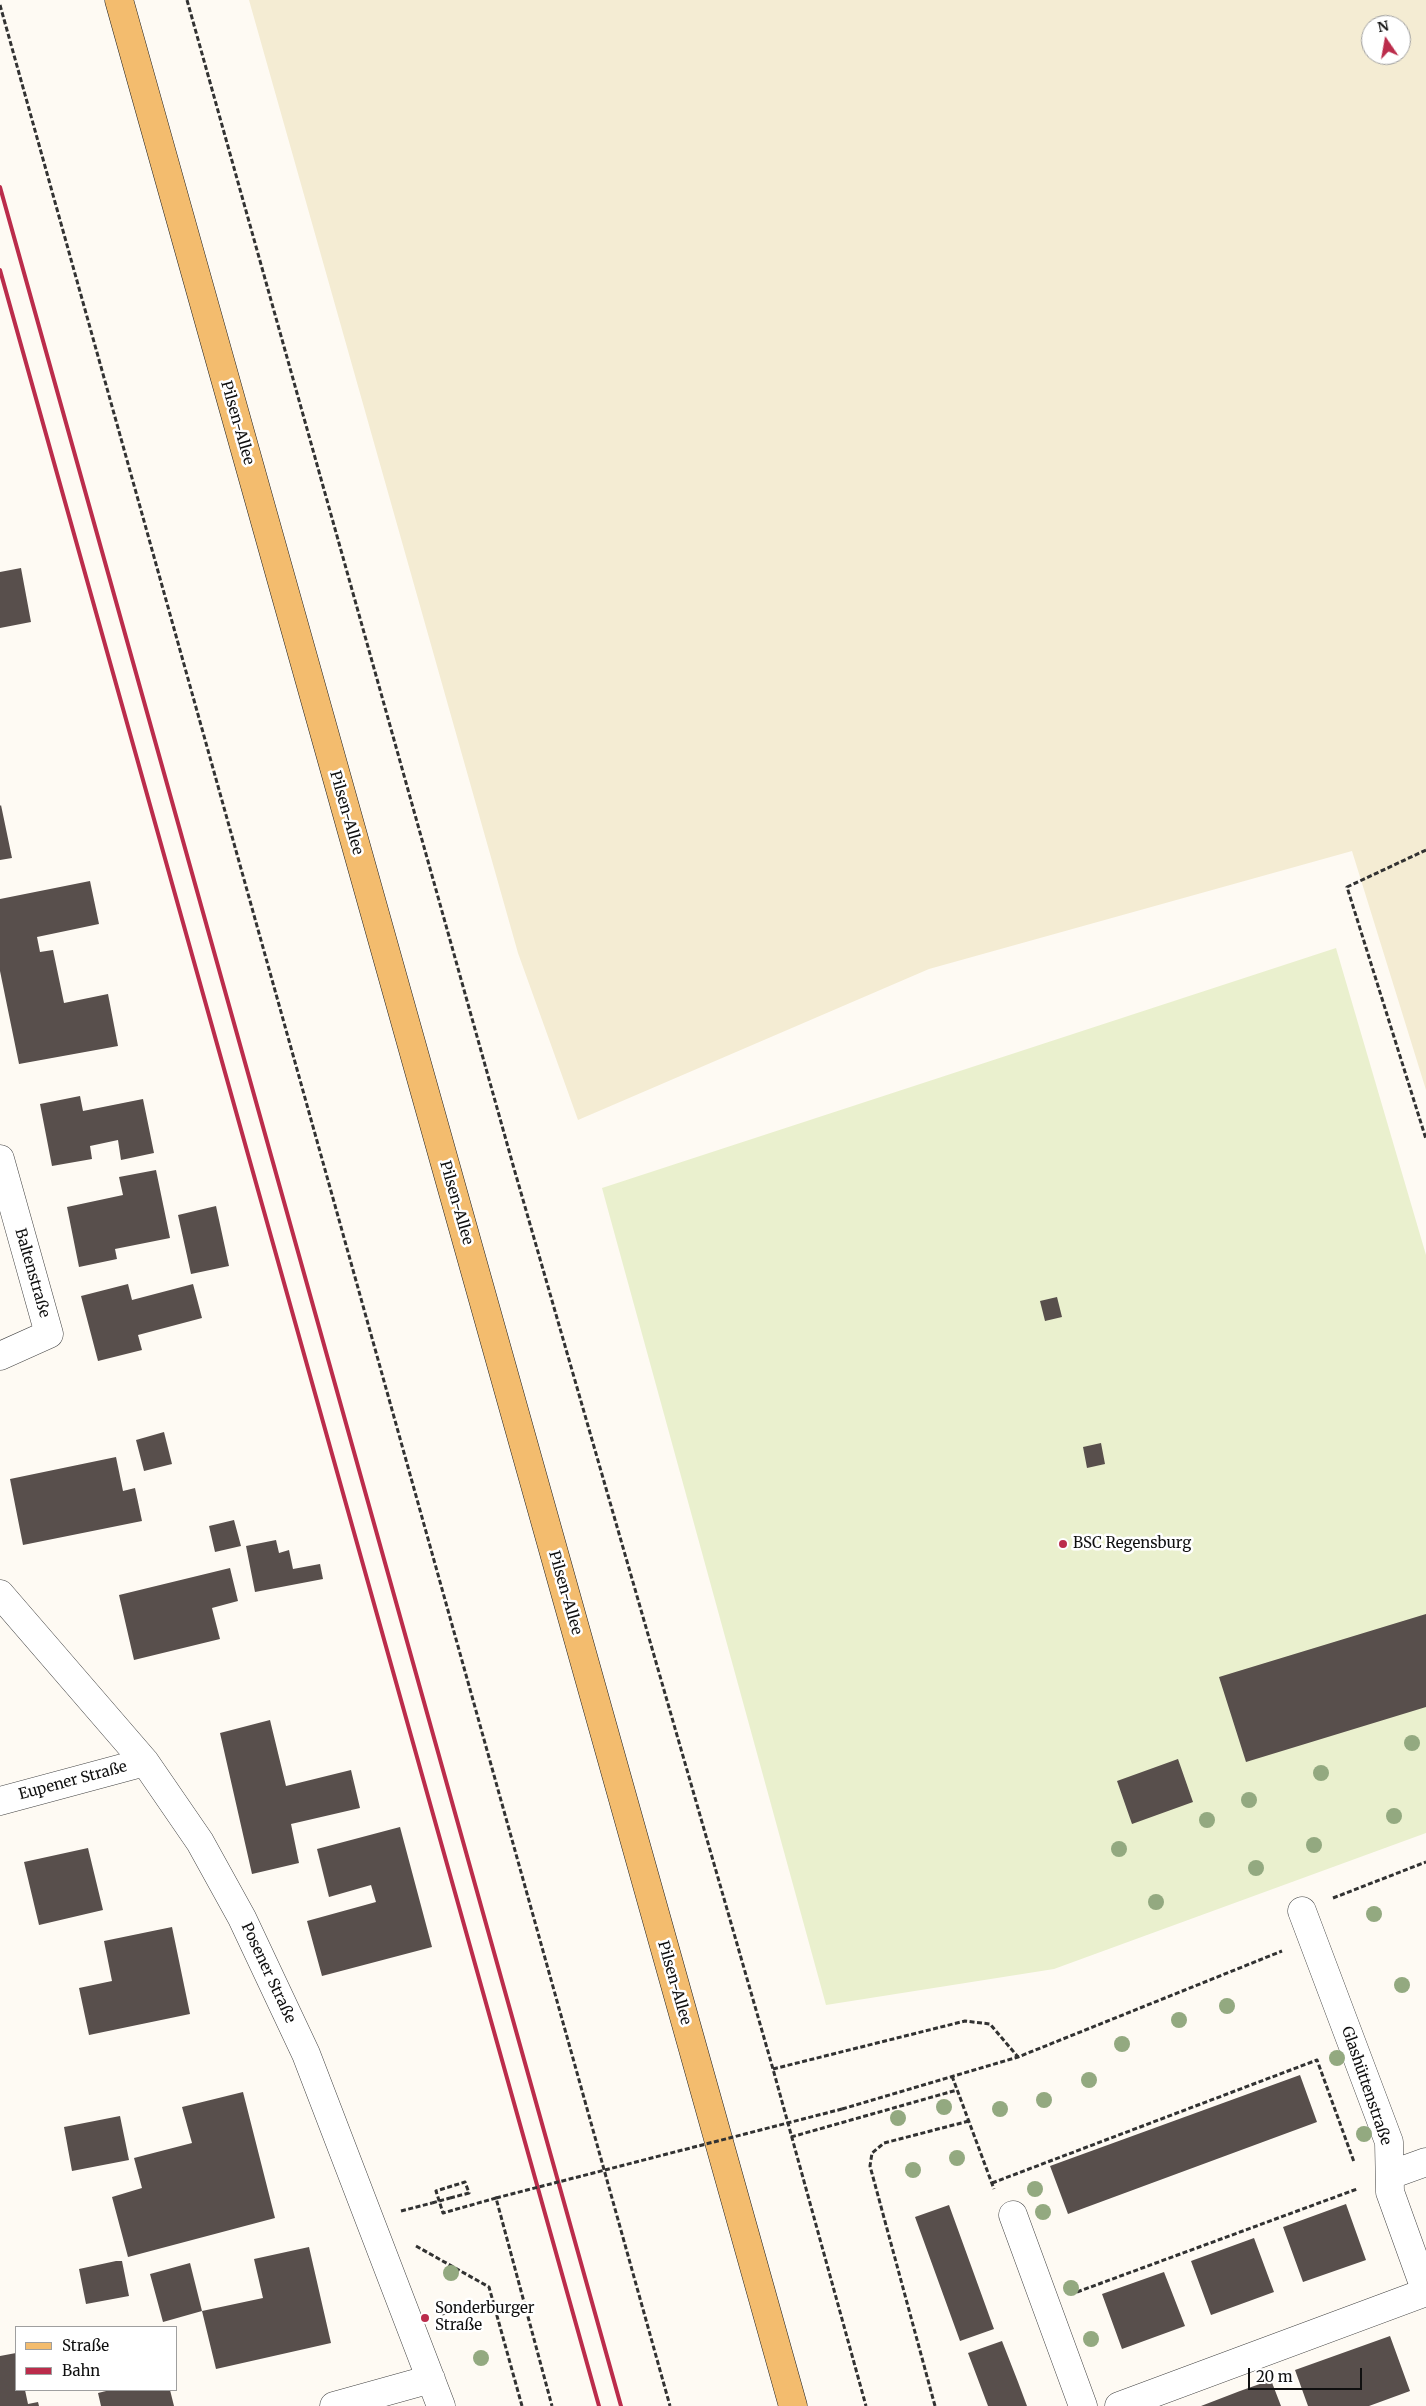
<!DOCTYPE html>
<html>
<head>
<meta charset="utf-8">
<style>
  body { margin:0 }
  #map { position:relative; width:1426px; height:2406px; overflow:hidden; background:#fefaf3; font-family:Merriweather,serif }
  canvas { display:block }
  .legend { position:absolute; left:15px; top:2326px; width:162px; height:65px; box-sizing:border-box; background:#fff; border:1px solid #9f9f9f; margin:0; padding:6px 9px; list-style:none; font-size:15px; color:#101010 }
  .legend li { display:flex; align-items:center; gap:10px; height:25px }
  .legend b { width:25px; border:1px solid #9f9f9f }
  .north { position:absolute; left:1361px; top:15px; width:50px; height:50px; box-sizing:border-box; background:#fff; border:1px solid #9f9f9f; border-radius:50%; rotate:348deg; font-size:14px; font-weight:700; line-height:20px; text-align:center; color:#101010 }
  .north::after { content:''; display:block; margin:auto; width:18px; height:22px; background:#bb2c4b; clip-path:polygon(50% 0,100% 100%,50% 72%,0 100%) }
  .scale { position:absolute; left:1248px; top:2368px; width:114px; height:22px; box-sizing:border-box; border:2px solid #101010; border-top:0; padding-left:6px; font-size:15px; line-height:18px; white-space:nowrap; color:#101010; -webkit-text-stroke:4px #fff; paint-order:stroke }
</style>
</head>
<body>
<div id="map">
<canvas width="1426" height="2406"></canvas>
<ul class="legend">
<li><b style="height:6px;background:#f3bc6e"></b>Straße</li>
<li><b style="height:6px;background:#bb2c4b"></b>Bahn</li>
</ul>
<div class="north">N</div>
<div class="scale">20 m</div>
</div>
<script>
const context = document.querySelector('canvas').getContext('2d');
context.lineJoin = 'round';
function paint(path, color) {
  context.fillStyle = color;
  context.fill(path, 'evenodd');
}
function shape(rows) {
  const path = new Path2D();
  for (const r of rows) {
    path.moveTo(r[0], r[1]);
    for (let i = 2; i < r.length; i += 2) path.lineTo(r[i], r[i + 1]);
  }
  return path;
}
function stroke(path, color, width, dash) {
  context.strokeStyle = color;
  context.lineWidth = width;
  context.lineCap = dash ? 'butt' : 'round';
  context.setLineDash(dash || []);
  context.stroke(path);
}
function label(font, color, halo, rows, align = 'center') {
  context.font = font + ' Merriweather,serif';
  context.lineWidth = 5;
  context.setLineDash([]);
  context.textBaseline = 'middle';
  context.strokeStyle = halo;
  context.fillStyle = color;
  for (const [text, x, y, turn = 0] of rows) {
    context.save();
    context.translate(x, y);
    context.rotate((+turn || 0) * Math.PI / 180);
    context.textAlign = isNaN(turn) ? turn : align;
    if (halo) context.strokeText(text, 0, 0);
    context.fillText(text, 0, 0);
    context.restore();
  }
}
paint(shape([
  [249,0,1426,0,1426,1090,1352,851,929,969,578,1120,518,953],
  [1371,25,1401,25,1401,55,1371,55]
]), '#f4ecd3');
paint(shape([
  [1336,948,1426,1255,1426,1833,1054,1969,826,2005,602,1188]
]), '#eaf0ce');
paint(shape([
  [21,568,31,622,0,628,0,572],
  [1,805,12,858,0,860,0,806],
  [90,881,99,924,37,937,40,952,53,950,64,1003,108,994,118,1046,19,1064,0,971,0,899],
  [80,1096,83,1111,143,1099,154,1153,121,1160,118,1140,90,1146,92,1159,52,1166,40,1104],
  [156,1170,170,1238,115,1249,117,1259,79,1267,67,1207,123,1195,119,1177],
  [216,1206,229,1266,191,1274,178,1215],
  [128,1284,132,1300,193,1284,202,1318,138,1335,142,1350,98,1361,81,1296],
  [1057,1297,1062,1317,1045,1321,1040,1301],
  [164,1432,172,1464,144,1471,136,1440],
  [1101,1443,1105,1464,1087,1468,1083,1447],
  [116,1457,123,1491,135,1488,142,1521,23,1545,10,1479],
  [234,1520,241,1546,215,1552,209,1526],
  [276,1540,279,1553,289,1550,293,1569,320,1564,323,1579,255,1592,246,1546],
  [230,1568,238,1601,212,1608,220,1639,134,1660,119,1595],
  [1426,1614,1426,1707,1246,1762,1219,1677],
  [270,1720,286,1786,351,1770,360,1808,291,1824,299,1863,252,1874,220,1733],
  [1178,1759,1193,1802,1132,1824,1117,1781],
  [400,1827,432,1947,322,1976,307,1921,376,1902,371,1885,329,1897,317,1849],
  [88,1848,103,1910,39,1925,24,1862],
  [172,1927,190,2014,89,2035,79,1988,112,1981,104,1941],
  [1300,2075,1317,2122,1068,2214,1050,2166],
  [243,2092,275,2218,128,2257,112,2197,142,2188,134,2158,192,2143,182,2107],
  [120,2116,129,2160,72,2171,64,2127],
  [1346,2204,1366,2260,1303,2282,1283,2227],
  [949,2205,994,2329,960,2341,915,2217],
  [1254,2238,1274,2292,1211,2315,1191,2261],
  [309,2247,331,2343,216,2369,202,2311,263,2298,254,2259],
  [116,2261,122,2261,129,2296,86,2304,79,2269],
  [190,2263,202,2311,163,2322,150,2274],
  [1164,2272,1185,2326,1122,2349,1102,2294],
  [1390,2336,1410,2391,1369,2406,1308,2406,1295,2370],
  [1002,2341,1018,2382,1027,2406,988,2406,968,2353],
  [16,2353,16,2390,25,2390,28,2404,38,2402,39,2406,0,2406,0,2356],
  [1271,2380,1281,2406,1201,2406,1240,2391],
  [110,2390,170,2390,174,2406,101,2406,98,2393]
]), '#584f4c');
const street = shape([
  [0,1159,49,1334,0,1356],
  [0,1594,145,1762,200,1842,242,1918,306,2054,441,2406],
  [0,1801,145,1762],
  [1302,1911,1389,2142,1390,2192,1426,2292],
  [1390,2175,1426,2162],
  [1013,2215,1083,2406],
  [334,2406,431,2379],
  [1119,2406,1426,2292]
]);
const primary = shape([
  [119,0,793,2406]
]);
stroke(street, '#434343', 29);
stroke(primary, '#212121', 29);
stroke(shape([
  [187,0,513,1165,773,2069,866,2406],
  [0,5,670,2406],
  [1426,850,1347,887,1426,1139],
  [1333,1898,1426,1862],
  [773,2069,965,2021,990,2024,1018,2057],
  [952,2076,994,2189],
  [842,2109,1018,2057,1282,1951],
  [791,2137,957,2090],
  [992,2183,1317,2060,1354,2162],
  [450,2198,469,2193,465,2182,436,2191,443,2213,496,2198,552,2406],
  [401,2211,432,2203],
  [416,2246,489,2287,522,2406],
  [1077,2292,1357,2189],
  [442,2314,493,2302],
  [935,2406,870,2166,872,2153,884,2143,969,2121]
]), '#323232', 3, [5, 2.5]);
stroke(street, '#fff', 28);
stroke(primary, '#f3bc6e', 28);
stroke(shape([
  [0,187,621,2406],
  [0,270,599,2406]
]), '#bb2c4b', 4);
stroke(shape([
  [496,2198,842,2109],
  [432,2203,450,2198]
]), '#323232', 3, [5, 2.5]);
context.fillStyle = '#93a980';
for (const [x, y] of [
  [1412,1743],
  [1321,1773],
  [1249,1800],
  [1394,1816],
  [1207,1820],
  [1314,1845],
  [1119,1849],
  [1256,1868],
  [1156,1902],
  [1374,1914],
  [1402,1985],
  [1227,2006],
  [1179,2020],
  [1122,2044],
  [1337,2058],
  [1089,2080],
  [1044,2100],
  [944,2107],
  [1000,2109],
  [898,2118],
  [1364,2134],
  [957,2158],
  [913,2170],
  [1035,2189],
  [1043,2212],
  [451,2273],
  [1071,2288],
  [1091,2339],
  [481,2358]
]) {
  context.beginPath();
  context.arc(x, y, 8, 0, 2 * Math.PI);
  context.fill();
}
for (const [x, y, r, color] of [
  [1063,1544,5,"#bb2c4b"],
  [425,2318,5,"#bb2c4b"]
]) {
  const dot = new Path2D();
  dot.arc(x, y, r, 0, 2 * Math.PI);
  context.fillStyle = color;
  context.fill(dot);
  stroke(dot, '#fff', 2);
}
label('15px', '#101010', '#fff', [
  ["Pilsen-Allee",237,423,74],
  ["Pilsen-Allee",346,813,74],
  ["Pilsen-Allee",456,1203,74],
  ["Baltenstraße",32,1273,74],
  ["Pilsen-Allee",565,1593,74],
  ["Eupener Straße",73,1781,-15],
  ["Posener Straße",268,1973,65],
  ["Pilsen-Allee",674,1983,74],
  ["Glashüttenstraße",1366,2086,71]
]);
label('15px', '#101010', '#fff', [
  ["BSC Regensburg",1073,1544],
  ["Sonderburger",435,2309],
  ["Straße",435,2326]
], 'left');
</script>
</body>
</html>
